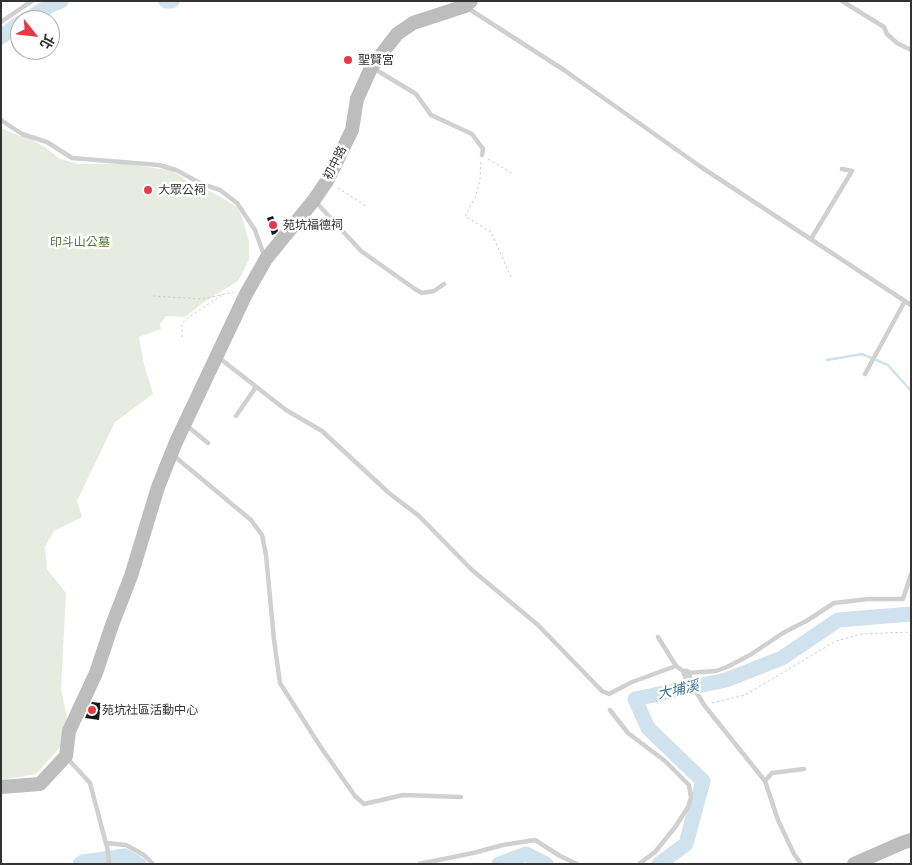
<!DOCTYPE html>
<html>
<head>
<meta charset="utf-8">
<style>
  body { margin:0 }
  #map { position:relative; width:912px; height:865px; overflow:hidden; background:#fff; font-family:"Asap Condensed","Noto Sans TC",sans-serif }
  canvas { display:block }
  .frame { position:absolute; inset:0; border:2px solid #333; pointer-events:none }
  .north { position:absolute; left:10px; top:10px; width:50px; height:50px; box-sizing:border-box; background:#fff; border:1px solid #adadad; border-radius:50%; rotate:119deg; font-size:14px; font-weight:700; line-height:20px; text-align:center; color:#333 }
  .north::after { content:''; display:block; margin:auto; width:18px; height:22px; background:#e63946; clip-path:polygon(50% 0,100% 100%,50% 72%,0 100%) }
</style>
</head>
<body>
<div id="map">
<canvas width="912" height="865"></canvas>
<div class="frame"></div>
<div class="north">北</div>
</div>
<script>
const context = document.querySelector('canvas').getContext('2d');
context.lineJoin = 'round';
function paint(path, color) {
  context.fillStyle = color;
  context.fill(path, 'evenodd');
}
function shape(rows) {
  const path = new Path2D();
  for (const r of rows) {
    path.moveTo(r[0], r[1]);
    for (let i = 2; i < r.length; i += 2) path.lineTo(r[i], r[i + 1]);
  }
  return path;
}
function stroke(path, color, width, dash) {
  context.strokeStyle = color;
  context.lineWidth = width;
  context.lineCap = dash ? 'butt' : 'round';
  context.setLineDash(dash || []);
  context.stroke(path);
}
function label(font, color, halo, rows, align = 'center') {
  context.font = font + ' "Asap Condensed","Noto Sans TC",sans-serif';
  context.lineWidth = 5;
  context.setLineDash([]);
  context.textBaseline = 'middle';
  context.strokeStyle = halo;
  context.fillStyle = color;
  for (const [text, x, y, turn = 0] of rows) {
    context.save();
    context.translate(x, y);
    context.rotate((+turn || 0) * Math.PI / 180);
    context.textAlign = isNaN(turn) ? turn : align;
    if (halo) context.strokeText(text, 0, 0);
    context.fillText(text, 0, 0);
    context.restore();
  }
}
paint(shape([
  [1,128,14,134,31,139,46,148,60,159,78,164,124,164,170,170,182,177,193,186,212,192,237,207,242,217,249,242,249,260,238,281,204,302,185,317,166,316,160,324,161,329,139,337,144,364,153,394,115,422,77,501,82,517,54,531,45,547,47,569,66,593,61,689,69,727,62,745,36,774,1,780]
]), '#e6ecdf');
stroke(shape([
  [827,360,862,354,888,365,911,391]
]), '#cfe2ee', 2.5);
stroke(shape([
  [166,1,172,1],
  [26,20,51,5,61,1],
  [1,37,20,23],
  [80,864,83,862,125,856,139,864],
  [499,864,526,854,546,864],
  [659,864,686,844,703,781,648,728,635,699,726,680,782,658,838,620,911,614]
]), '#cfe2ee', 15);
paint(shape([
  [273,216,278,231,275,234,272,235,267,218],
  [92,702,101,703,99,720,85,718]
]), '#1a1a1a');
stroke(shape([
  [488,159,513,174],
  [481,162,480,179,476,196,465,216,491,232,511,277],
  [338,188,366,206],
  [153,296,202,299,234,292],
  [182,337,182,323,189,317,222,295],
  [712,703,745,695,836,641,861,634,911,632]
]), '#cdcdcd', 1, [2.5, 2.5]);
stroke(shape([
  [842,1,884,27,887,34,897,43,911,50],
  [466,7,564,70,701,167,911,305],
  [1,22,32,1],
  [373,68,416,94,431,115,472,134,483,149,482,155],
  [1,120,22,134,47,142,72,158,159,165,176,170,202,184,220,190,237,203,255,230,264,255],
  [315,201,361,251,415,289,422,293,434,291,444,284],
  [811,239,852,171,842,169],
  [218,357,286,410,322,431,389,493,419,516,472,570,538,625,602,691,609,694,632,682,676,666,686,673,716,671,727,667,750,655,783,633,808,620,834,603,869,599,903,599,911,574],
  [865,374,905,301],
  [236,416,256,387],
  [186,425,208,443],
  [173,455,251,520,262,535,266,555,274,640,280,683,320,746,355,796,364,804,403,795,461,797],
  [658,637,676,666],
  [688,678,704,705,765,781,778,820,794,854,801,864],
  [610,710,628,733,665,761,689,785,691,798,688,807,676,826,655,852,639,864],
  [68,759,90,783,108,851,109,864],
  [765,781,772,773,804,769],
  [106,843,126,845,144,855,153,864],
  [419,864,473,853,503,845,535,840,560,856,577,864]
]), '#d0d0d0', 4.5);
stroke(shape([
  [686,673,688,678]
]), '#d0d0d0', 9);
stroke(shape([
  [1,787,40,784,66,756,69,731,96,673,112,625,131,576,158,487,176,442,246,294,266,259,314,200,327,181,352,130,357,99,371,68,397,34,413,23,465,6,471,1],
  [854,864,902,843,911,840]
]), '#bdbdbd', 14);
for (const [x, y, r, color] of [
  [348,60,5,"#e63946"],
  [148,190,5,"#e63946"],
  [273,225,5,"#e63946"],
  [92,710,5,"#e63946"]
]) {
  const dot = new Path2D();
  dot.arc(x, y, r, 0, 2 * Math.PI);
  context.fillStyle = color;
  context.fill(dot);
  stroke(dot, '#fff', 2);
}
label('12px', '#333', '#fff', [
  ["聖賢宮",358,60],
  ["大眾公祠",158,190],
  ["苑坑福德祠",283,225],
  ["苑坑社區活動中心",102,710]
], 'left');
label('12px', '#333', '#fff', [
  ["初中路",335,163,-63]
]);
label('12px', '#56703f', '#fff', [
  ["印斗山公墓",80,242]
]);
label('italic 14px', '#3f7597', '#fff', [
  ["大埔溪",678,690,-12]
]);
</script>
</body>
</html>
